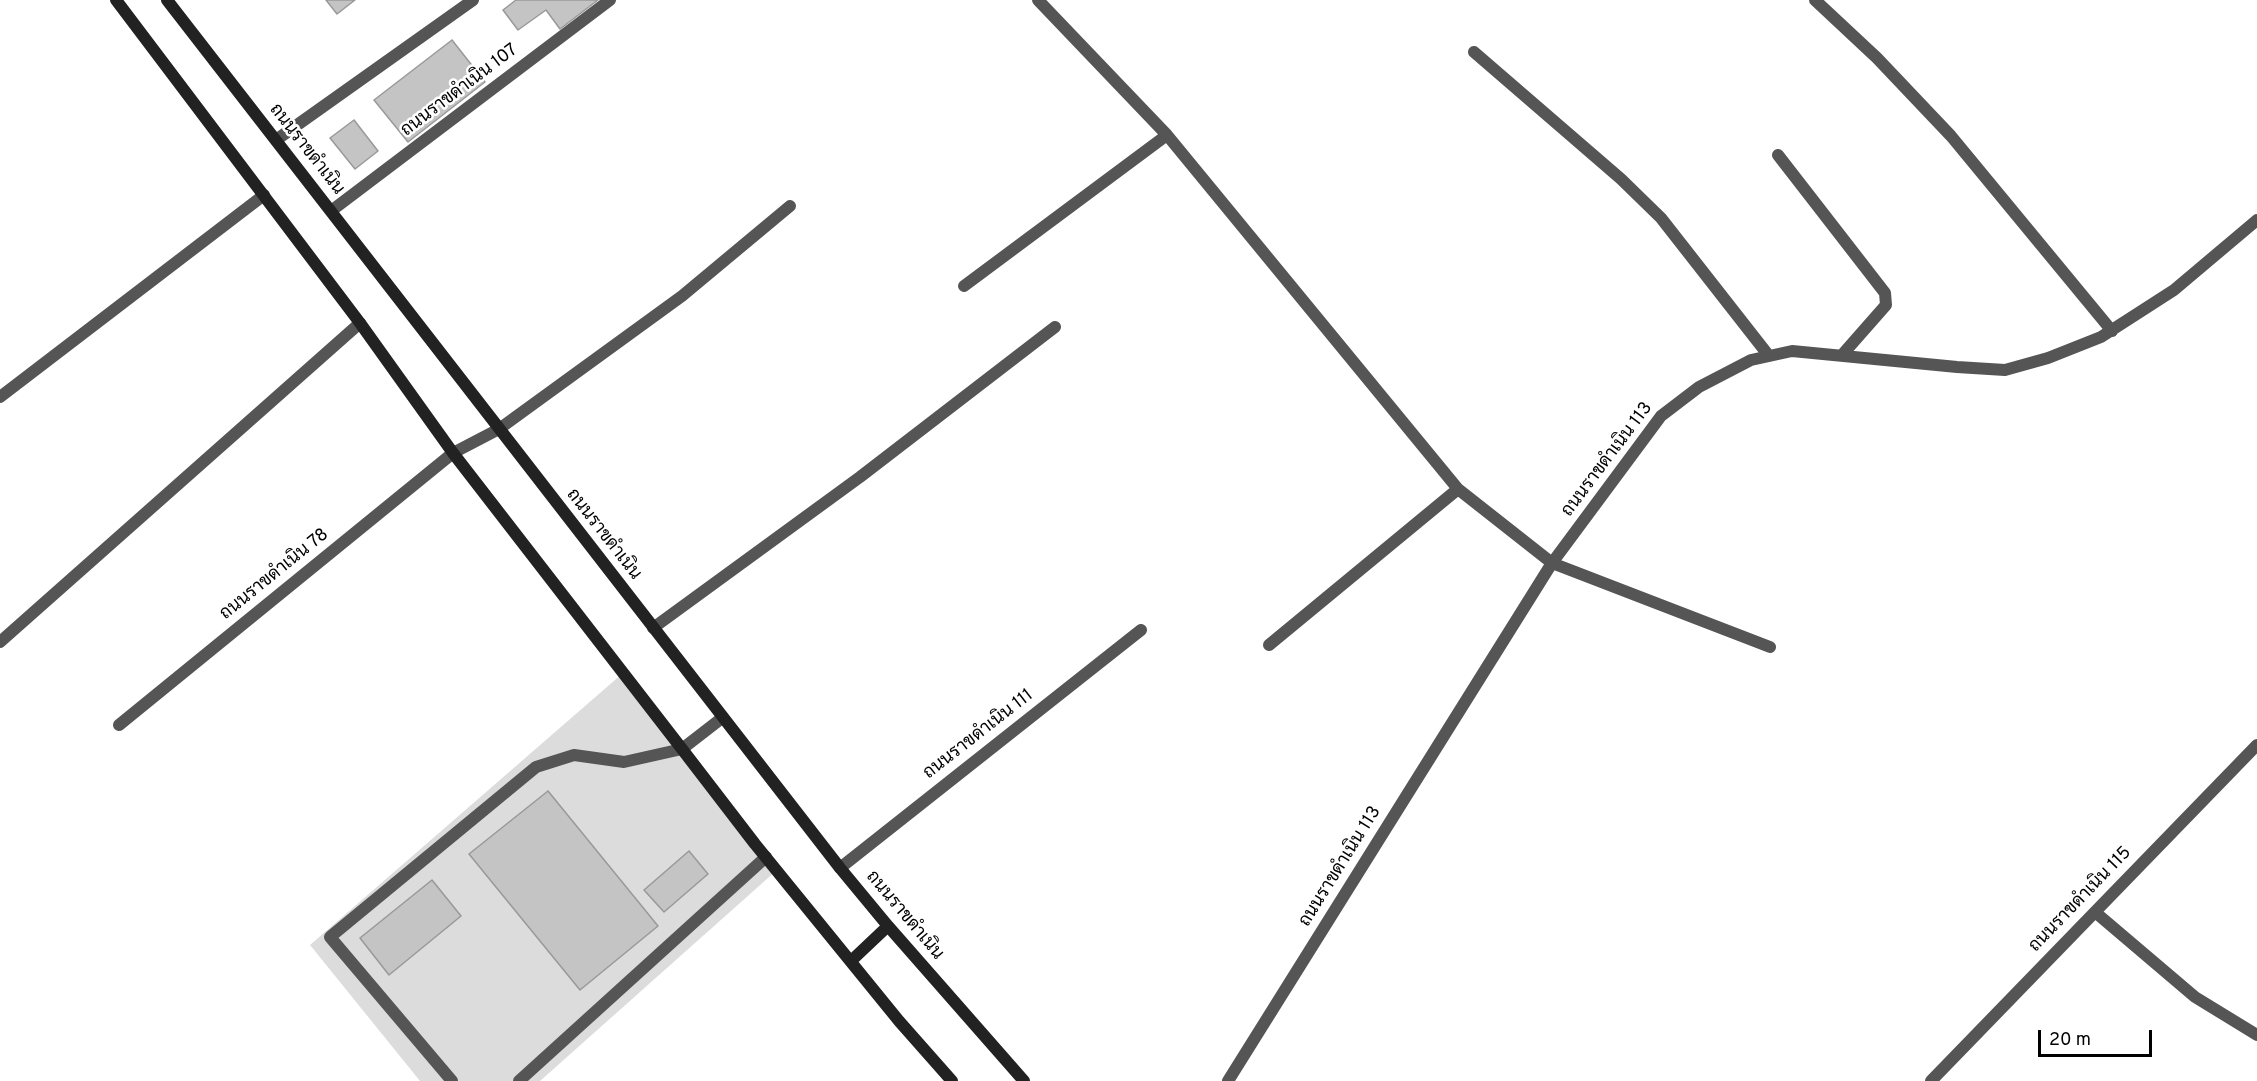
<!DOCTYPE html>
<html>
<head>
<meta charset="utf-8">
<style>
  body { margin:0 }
  #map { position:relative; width:2257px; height:1081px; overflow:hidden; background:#fff; font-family:Overpass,sans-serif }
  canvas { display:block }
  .scale { position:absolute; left:2038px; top:1030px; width:114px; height:27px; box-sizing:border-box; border:3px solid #000; border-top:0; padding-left:8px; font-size:18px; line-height:21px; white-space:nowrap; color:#000; -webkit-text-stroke:4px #fff; paint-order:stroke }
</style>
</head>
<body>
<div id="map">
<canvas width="2257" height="1081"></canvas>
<div class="scale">20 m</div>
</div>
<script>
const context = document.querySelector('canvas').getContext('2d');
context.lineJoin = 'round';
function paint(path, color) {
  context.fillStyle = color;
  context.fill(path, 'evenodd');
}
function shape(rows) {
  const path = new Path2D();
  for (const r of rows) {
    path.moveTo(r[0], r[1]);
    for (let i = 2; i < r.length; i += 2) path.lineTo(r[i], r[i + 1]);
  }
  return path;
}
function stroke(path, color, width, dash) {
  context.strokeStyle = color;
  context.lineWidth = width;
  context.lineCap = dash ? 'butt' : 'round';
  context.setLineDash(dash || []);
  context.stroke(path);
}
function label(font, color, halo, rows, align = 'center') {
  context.font = font + ' Overpass,Sarabun,sans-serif';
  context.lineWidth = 5;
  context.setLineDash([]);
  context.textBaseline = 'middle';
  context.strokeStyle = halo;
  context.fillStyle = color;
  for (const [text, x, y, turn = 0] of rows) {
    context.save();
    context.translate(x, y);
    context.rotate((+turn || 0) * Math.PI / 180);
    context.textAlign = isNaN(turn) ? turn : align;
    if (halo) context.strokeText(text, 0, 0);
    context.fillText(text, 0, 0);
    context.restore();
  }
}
paint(shape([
  [623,673,777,870,540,1081,420,1081,310,945]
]), '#dcdcdc');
const building = shape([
  [326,0,355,0,337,14,326,0],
  [516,0,598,0,560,29,546,10,518,30,503,10,516,0],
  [452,40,485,82,408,142,374,100,452,40],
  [354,120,378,151,355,169,330,138,354,120],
  [548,791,658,926,580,990,469,854,548,791],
  [689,851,708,874,664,912,644,890,689,851],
  [432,880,461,916,389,975,360,938,432,880]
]);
paint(building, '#c4c4c4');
stroke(building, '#999', 1.5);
stroke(shape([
  [276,140,473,0],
  [452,1081,330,937,536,767,574,755,624,762,682,749,722,718],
  [519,1081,766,857]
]), '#555', 12);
stroke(shape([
  [1038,0,1167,135,1458,489,1552,563,1770,647],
  [1815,0,1877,58,1951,136,2112,331],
  [1474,52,1621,179,1661,218,1769,356],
  [1778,155,1885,293,1886,305,1842,355],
  [331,211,610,0],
  [964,286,1167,135],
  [0,397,264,195],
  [653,628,860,477,1055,327],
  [0,642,360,323],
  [1269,645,1458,489],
  [119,725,453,453,499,429,682,296,790,206],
  [840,868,1141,630],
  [2095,912,2195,997,2257,1035],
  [1228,1081,1552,563,1661,416,1699,387,1751,360,1792,351,1957,367,2005,370,2048,358,2101,337,2174,290,2257,220],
  [1931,1081,2257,745]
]), '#555', 12);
stroke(shape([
  [116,0,360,323,453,453,682,749,755,844,899,1021,952,1081],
  [167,0,840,868,888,926,1024,1081],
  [851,961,888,926]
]), '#222', 12);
label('18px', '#000', '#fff', [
  ["ถนนราขดำเนิน 107",460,91,-37],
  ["ถนนราขดำเนิน",306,150,52],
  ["ถนนราขดำเนิน 113",1608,460,-53],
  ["ถนนราขดำเนิน",603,535,52],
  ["ถนนราขดำเนิน 78",275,575,-39],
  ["ถนนราขดำเนิน 111",979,735,-38],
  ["ถนนราขดำเนิน 113",1341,867,-58],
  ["ถนนราขดำเนิน 115",2081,900,-46],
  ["ถนนราขดำเนิน",904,916,50]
]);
</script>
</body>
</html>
